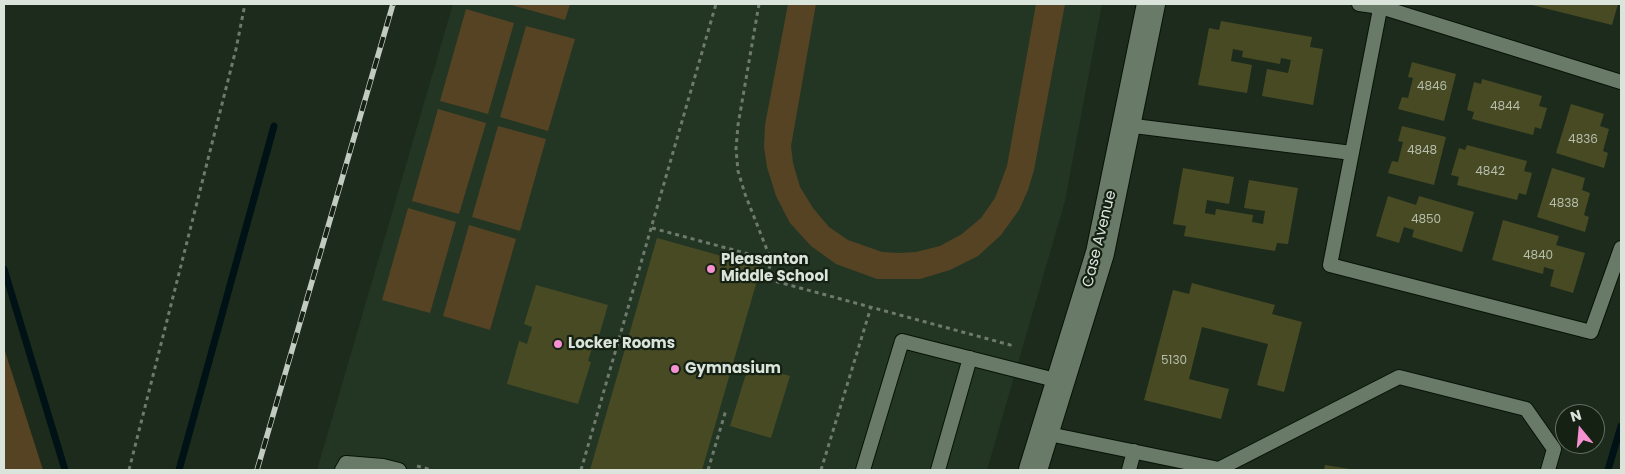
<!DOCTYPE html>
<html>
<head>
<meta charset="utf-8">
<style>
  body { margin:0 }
  #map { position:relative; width:1625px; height:474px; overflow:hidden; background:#1d2b1c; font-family:Poppins,sans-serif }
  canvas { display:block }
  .frame { position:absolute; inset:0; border:5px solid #dbe4da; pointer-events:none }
  .north { position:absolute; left:1555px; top:404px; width:50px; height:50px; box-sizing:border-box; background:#142113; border:1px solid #646f63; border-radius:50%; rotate:343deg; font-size:14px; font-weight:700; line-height:20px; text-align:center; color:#dbe4da }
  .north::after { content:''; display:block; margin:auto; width:18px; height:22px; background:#f590d1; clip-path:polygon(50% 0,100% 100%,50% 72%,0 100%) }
</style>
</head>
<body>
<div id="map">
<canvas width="1625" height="474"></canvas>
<div class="frame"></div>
<div class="north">N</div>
</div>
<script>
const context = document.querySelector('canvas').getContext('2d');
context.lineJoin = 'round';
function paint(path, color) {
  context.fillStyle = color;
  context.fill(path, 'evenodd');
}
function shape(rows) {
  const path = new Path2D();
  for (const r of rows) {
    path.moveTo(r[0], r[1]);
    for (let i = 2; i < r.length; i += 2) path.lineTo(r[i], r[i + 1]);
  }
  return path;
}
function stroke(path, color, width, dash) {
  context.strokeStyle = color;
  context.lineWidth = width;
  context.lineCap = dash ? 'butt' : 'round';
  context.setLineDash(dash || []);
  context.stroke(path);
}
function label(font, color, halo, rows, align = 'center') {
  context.font = font + ' Poppins,sans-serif';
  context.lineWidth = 4.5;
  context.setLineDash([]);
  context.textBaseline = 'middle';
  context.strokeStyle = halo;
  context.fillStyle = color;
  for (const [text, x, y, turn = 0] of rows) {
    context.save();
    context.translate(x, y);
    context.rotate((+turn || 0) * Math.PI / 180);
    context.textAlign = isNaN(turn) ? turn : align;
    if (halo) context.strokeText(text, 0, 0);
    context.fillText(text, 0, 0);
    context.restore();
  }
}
paint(shape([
  [453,4,1102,4,1065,201,987,470,317,470]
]), '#233623');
paint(shape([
  [508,4,570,4,565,20],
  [788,4,816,4,791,146,793,163,800,187,813,208,829,227,848,240,882,252,899,253,916,252,940,246,962,234,981,218,995,198,1007,166,1036,4,1065,4,1034,170,1028,190,1019,210,1001,235,978,256,950,270,920,279,877,279,836,264,811,246,790,223,776,196,767,167,764,147,765,125],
  [466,9,514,23,488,114,440,101],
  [526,26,575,39,548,131,500,117],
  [438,109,486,123,459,214,412,201],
  [498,126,546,139,520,231,472,217],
  [408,208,456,222,430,313,382,300],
  [469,225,516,239,490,330,443,316],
  [4,348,43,470,4,470]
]), '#564323');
stroke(shape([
  [4,269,65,470],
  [179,470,274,126],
  [1608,470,1621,426]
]), '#001216', 7);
paint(shape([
  [1528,4,1618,4,1612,25],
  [1221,21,1312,37,1310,47,1323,49,1313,105,1262,96,1267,69,1288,73,1291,60,1281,58,1280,64,1242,57,1243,51,1233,49,1231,61,1252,65,1247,93,1198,85,1209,28,1219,30],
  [1412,62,1456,74,1444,121,1398,109,1402,97,1408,98,1413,78,1408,77],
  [1482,79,1542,96,1539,106,1547,108,1541,129,1535,127,1533,135,1472,119,1474,112,1467,110,1474,82,1481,84],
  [1571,104,1604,114,1600,126,1609,129,1603,151,1608,153,1604,168,1556,153],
  [1402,126,1446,137,1434,185,1388,173,1392,161,1398,162,1403,142,1398,141],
  [1467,145,1527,161,1524,171,1532,173,1526,195,1519,193,1517,200,1457,185,1459,177,1451,175,1459,148,1465,150],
  [1183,168,1234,177,1229,204,1207,200,1205,213,1215,215,1216,209,1253,215,1252,222,1263,224,1265,211,1244,208,1249,180,1298,188,1288,244,1277,243,1275,251,1184,236,1186,226,1173,224],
  [1552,168,1585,178,1582,190,1590,193,1584,215,1589,217,1585,232,1537,217],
  [1388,196,1416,205,1419,196,1474,212,1462,252,1412,237,1414,230,1404,227,1399,243,1376,236],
  [1503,220,1559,236,1556,245,1585,253,1573,293,1550,286,1554,270,1544,267,1543,274,1492,260],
  [657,238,761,267,702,470,590,470],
  [1192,283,1275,305,1272,314,1302,322,1284,392,1257,385,1268,344,1202,327,1189,379,1229,389,1221,419,1144,400,1173,290,1189,294],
  [536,285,608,305,596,346,593,345,588,361,591,362,578,404,507,384,519,341,527,344,532,327,524,324],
  [749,364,790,376,771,438,730,426],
  [1325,465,1350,469,1350,470,1324,470]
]), '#484a24');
const service = shape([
  [1359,4,1381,7,1621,82],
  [1381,4,1330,265,1591,332,1621,248],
  [1126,125,1352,153],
  [1044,433,1219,469,1399,377,1526,409,1554,449,1548,470],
  [342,470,346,463,383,466,399,470],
  [863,470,902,341,1059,381],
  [938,470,970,358],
  [1129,470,1134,451]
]);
const tertiary = shape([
  [1033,470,1100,253,1151,4]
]);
stroke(service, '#071307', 16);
stroke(tertiary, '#071307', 30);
stroke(shape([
  [759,4,738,125,736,149,738,171,745,194,771,260],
  [652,228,771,260,767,279,1014,346],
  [417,466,432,470],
  [129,470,236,49,245,4],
  [581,470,716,4],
  [708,470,726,410],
  [821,470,871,307]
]), '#6e7a6d', 3, [4, 4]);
stroke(service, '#6a7a69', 14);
stroke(tertiary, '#6a7a69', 28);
const rail = shape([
  [257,470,393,4]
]);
stroke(rail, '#c1cbc0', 5.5);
stroke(rail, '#142113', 4, [11]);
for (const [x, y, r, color] of [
  [711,269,5,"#f590d1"],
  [558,344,5,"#f590d1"],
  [675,369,5,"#f590d1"]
]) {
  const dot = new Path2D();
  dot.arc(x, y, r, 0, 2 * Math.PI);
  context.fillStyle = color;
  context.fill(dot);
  stroke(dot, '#142113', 2);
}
label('12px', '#b6beac', null, [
  ["4846",1432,87],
  ["4844",1505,107],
  ["4836",1583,140],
  ["4848",1422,151],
  ["4842",1490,172],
  ["4838",1564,204],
  ["4850",1426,220],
  ["4840",1538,256],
  ["5130",1174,361]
]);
label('15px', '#dbe4da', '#142113', [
  ["Case Avenue",1100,239,-76]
]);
label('bold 15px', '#dbe4da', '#142113', [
  ["Pleasanton",721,260],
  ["Middle School",721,277],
  ["Locker Rooms",568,344],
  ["Gymnasium",685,369]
], 'left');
</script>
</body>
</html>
